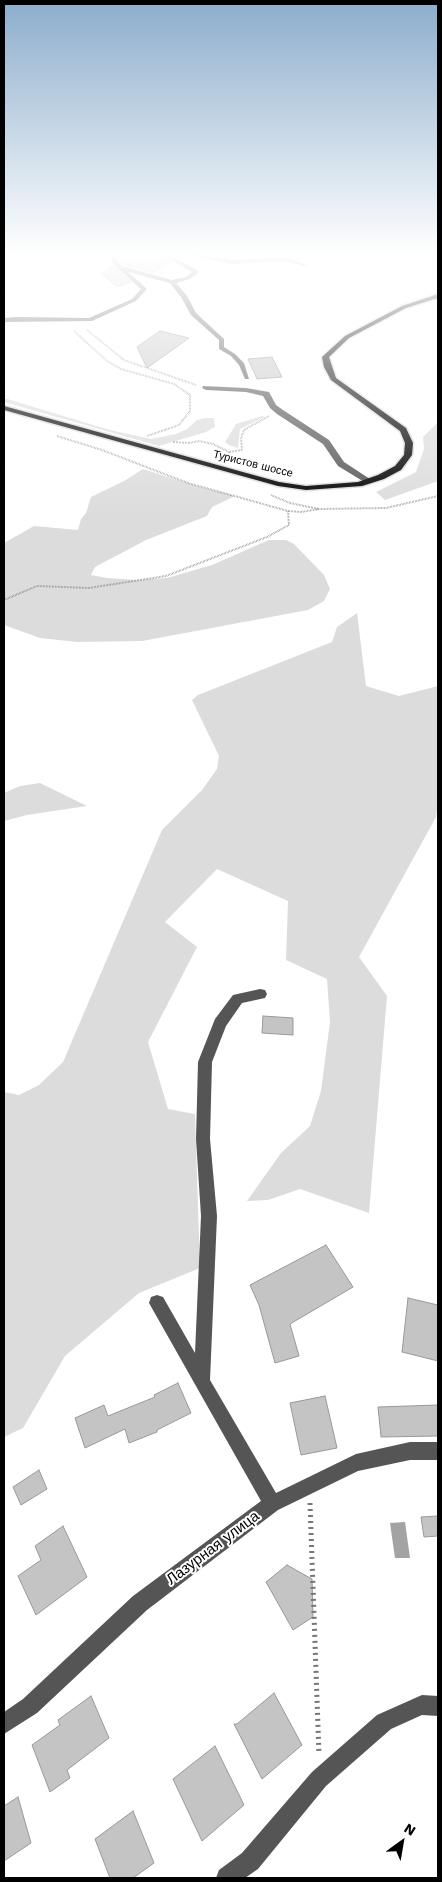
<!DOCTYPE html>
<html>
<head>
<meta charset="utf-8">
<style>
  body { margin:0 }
  #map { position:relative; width:442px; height:1882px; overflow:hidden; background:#fff; font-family:"Work Sans",sans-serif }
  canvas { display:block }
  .frame { position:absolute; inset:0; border:5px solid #000; pointer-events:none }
  .north { position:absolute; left:377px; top:1817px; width:50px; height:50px; -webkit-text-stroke:4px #fff; paint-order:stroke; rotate:32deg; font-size:14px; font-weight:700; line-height:20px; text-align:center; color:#000 }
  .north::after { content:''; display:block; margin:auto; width:18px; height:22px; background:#000; clip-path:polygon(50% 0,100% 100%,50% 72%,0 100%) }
</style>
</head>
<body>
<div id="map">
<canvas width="442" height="1882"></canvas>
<div class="frame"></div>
<div class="north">N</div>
</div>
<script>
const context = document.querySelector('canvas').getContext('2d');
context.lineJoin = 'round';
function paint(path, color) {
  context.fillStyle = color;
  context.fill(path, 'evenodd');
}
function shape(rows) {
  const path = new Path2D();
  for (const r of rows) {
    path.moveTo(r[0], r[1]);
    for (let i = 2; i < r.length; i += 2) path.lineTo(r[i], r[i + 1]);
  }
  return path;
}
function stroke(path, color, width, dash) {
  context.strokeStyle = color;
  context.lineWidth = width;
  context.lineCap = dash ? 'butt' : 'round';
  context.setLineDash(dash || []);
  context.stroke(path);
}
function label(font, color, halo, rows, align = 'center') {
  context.font = font + ' "Work Sans",sans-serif';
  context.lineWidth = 4;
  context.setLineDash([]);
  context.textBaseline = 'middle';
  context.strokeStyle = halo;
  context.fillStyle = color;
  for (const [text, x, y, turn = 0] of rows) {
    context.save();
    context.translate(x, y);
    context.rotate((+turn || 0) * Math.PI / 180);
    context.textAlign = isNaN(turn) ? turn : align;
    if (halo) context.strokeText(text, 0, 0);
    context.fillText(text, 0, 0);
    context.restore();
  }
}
paint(shape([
  [4,398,110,430,151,439,176,434,187,429,197,420,205,418,214,418,215,427,206,432,159,446,4,402],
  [262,416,265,417,240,429,238,448,229,445,225,442,236,424],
  [438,422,438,481,385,500,376,492,416,472,424,449,423,437],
  [143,469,200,487,235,496,212,507,207,516,146,540,95,567,91,575,107,578,137,580,167,578,212,565,269,540,286,540,294,544,324,575,330,589,324,601,308,610,142,641,77,642,40,638,4,625,4,543,34,526,78,530,81,519,86,513,91,497,124,481],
  [357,613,366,686,399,696,438,686,438,799,436,817,359,957,387,996,369,1213,300,1189,268,1200,247,1201,281,1153,310,1126,321,1091,330,1022,327,979,286,960,288,901,217,869,165,922,197,947,148,1042,168,1109,195,1114,200,1268,139,1293,65,1356,23,1428,4,1437,4,1092,19,1095,39,1085,63,1062,162,830,202,790,217,769,219,756,192,700,198,695,332,642,337,627],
  [40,783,87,806,27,815,4,821,4,793,20,786]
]), '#dcdcdc');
paint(shape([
  [405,1522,410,1558,395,1558,390,1523]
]), '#a3a3a3');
const building = shape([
  [133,254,170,262,153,273,123,264,120,262,133,254],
  [113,266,131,282,117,287,101,273,113,266],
  [160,331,189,338,147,368,137,347,160,331],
  [272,357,282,377,257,379,248,359,272,357],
  [263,1016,293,1018,293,1035,262,1033,263,1016],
  [326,1245,353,1287,290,1324,299,1356,275,1363,259,1305,250,1285,326,1245],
  [408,1298,438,1305,438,1361,402,1352,408,1298],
  [178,1383,191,1413,157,1430,157,1432,129,1443,125,1429,85,1448,75,1418,104,1405,108,1416,155,1397,154,1395,178,1383],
  [325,1396,337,1448,301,1455,290,1403,325,1396],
  [438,1405,438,1436,381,1437,378,1407,438,1405],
  [39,1470,47,1489,21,1505,13,1487,39,1470],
  [438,1516,438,1536,424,1537,421,1517,438,1516],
  [63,1526,87,1577,36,1615,18,1576,41,1560,35,1546,63,1526],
  [287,1565,312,1579,313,1617,293,1630,266,1582,287,1565],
  [274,1693,302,1745,262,1779,234,1724,237,1724,274,1693],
  [91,1696,109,1738,67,1770,70,1778,50,1792,32,1745,60,1725,58,1720,91,1696],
  [215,1746,244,1805,202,1841,173,1779,215,1746],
  [18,1797,31,1843,4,1861,4,1806,18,1797],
  [133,1811,154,1863,133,1878,110,1878,95,1839,133,1811]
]);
paint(building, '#c4c4c4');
stroke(building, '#999', 1);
const major = shape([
  [438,294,438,298,406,308,349,338,329,357,336,378,406,428,413,443,412,455,401,470,384,479,362,486,306,490,278,486,4,410,4,406,279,482,306,486,358,482,378,475,395,466,404,455,405,443,400,431,331,380,324,367,322,357,345,336,402,306,438,294]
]);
stroke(major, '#dbdbdb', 3);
stroke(shape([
  [87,330,124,360,196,385],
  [74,331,107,361,121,369,174,384,190,395,190,411,179,425,147,436],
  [57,436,102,450,188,483,288,511,301,512,319,509],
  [173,442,189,443,199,441,213,444,229,452,228,458],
  [229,452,242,450,241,438,244,430,269,416],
  [271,495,290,503,319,509,386,508,438,496],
  [4,600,37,586,89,588,166,576,267,537,289,525,288,511]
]), '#777', 2, [0.5, 1]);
stroke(shape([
  [310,1503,319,1754]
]), '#777', 5, [2, 4]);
paint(shape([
  [110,254,116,254,118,262,122,266,172,280,186,277,192,272,171,260,148,254,175,258,198,271,198,273,190,279,176,283,187,296,196,313,224,339,224,347,235,354,244,363,249,379,245,379,239,365,231,356,219,349,219,340,191,315,181,297,170,283,128,272,146,288,146,290,136,301,92,321,4,322,4,318,16,317,89,318,132,299,141,289,113,264,110,254],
  [185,254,198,254,231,260,283,257,307,264,304,266,283,261,231,264,185,254],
  [203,386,246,388,269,392,276,405,283,410,329,440,344,462,373,481,366,483,338,466,323,444,277,414,270,408,263,396,246,392,206,390,202,388,203,386],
  [260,989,265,990,267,994,265,998,242,1003,226,1026,212,1062,210,1139,217,1216,210,1380,276,1493,356,1454,410,1442,438,1442,438,1460,410,1460,358,1471,278,1510,147,1610,37,1713,4,1734,4,1712,23,1699,133,1596,261,1501,149,1303,151,1297,157,1295,163,1297,195,1353,201,1216,196,1139,198,1062,215,1019,233,995,260,989],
  [422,1695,438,1696,438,1716,422,1715,391,1729,326,1786,258,1869,245,1878,216,1878,219,1870,242,1853,312,1772,377,1715,422,1695]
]), '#555');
paint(major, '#000');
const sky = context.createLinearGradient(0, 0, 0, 518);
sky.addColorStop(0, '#8cadcc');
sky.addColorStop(0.49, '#fff');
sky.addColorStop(1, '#ffffff00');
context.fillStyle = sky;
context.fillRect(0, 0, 442, 518);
label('11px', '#000', '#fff', [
  ["Туристов шоссе",253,464,14]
]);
label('15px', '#000', '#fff', [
  ["Лазурная улица",213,1548,-37]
]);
</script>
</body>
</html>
